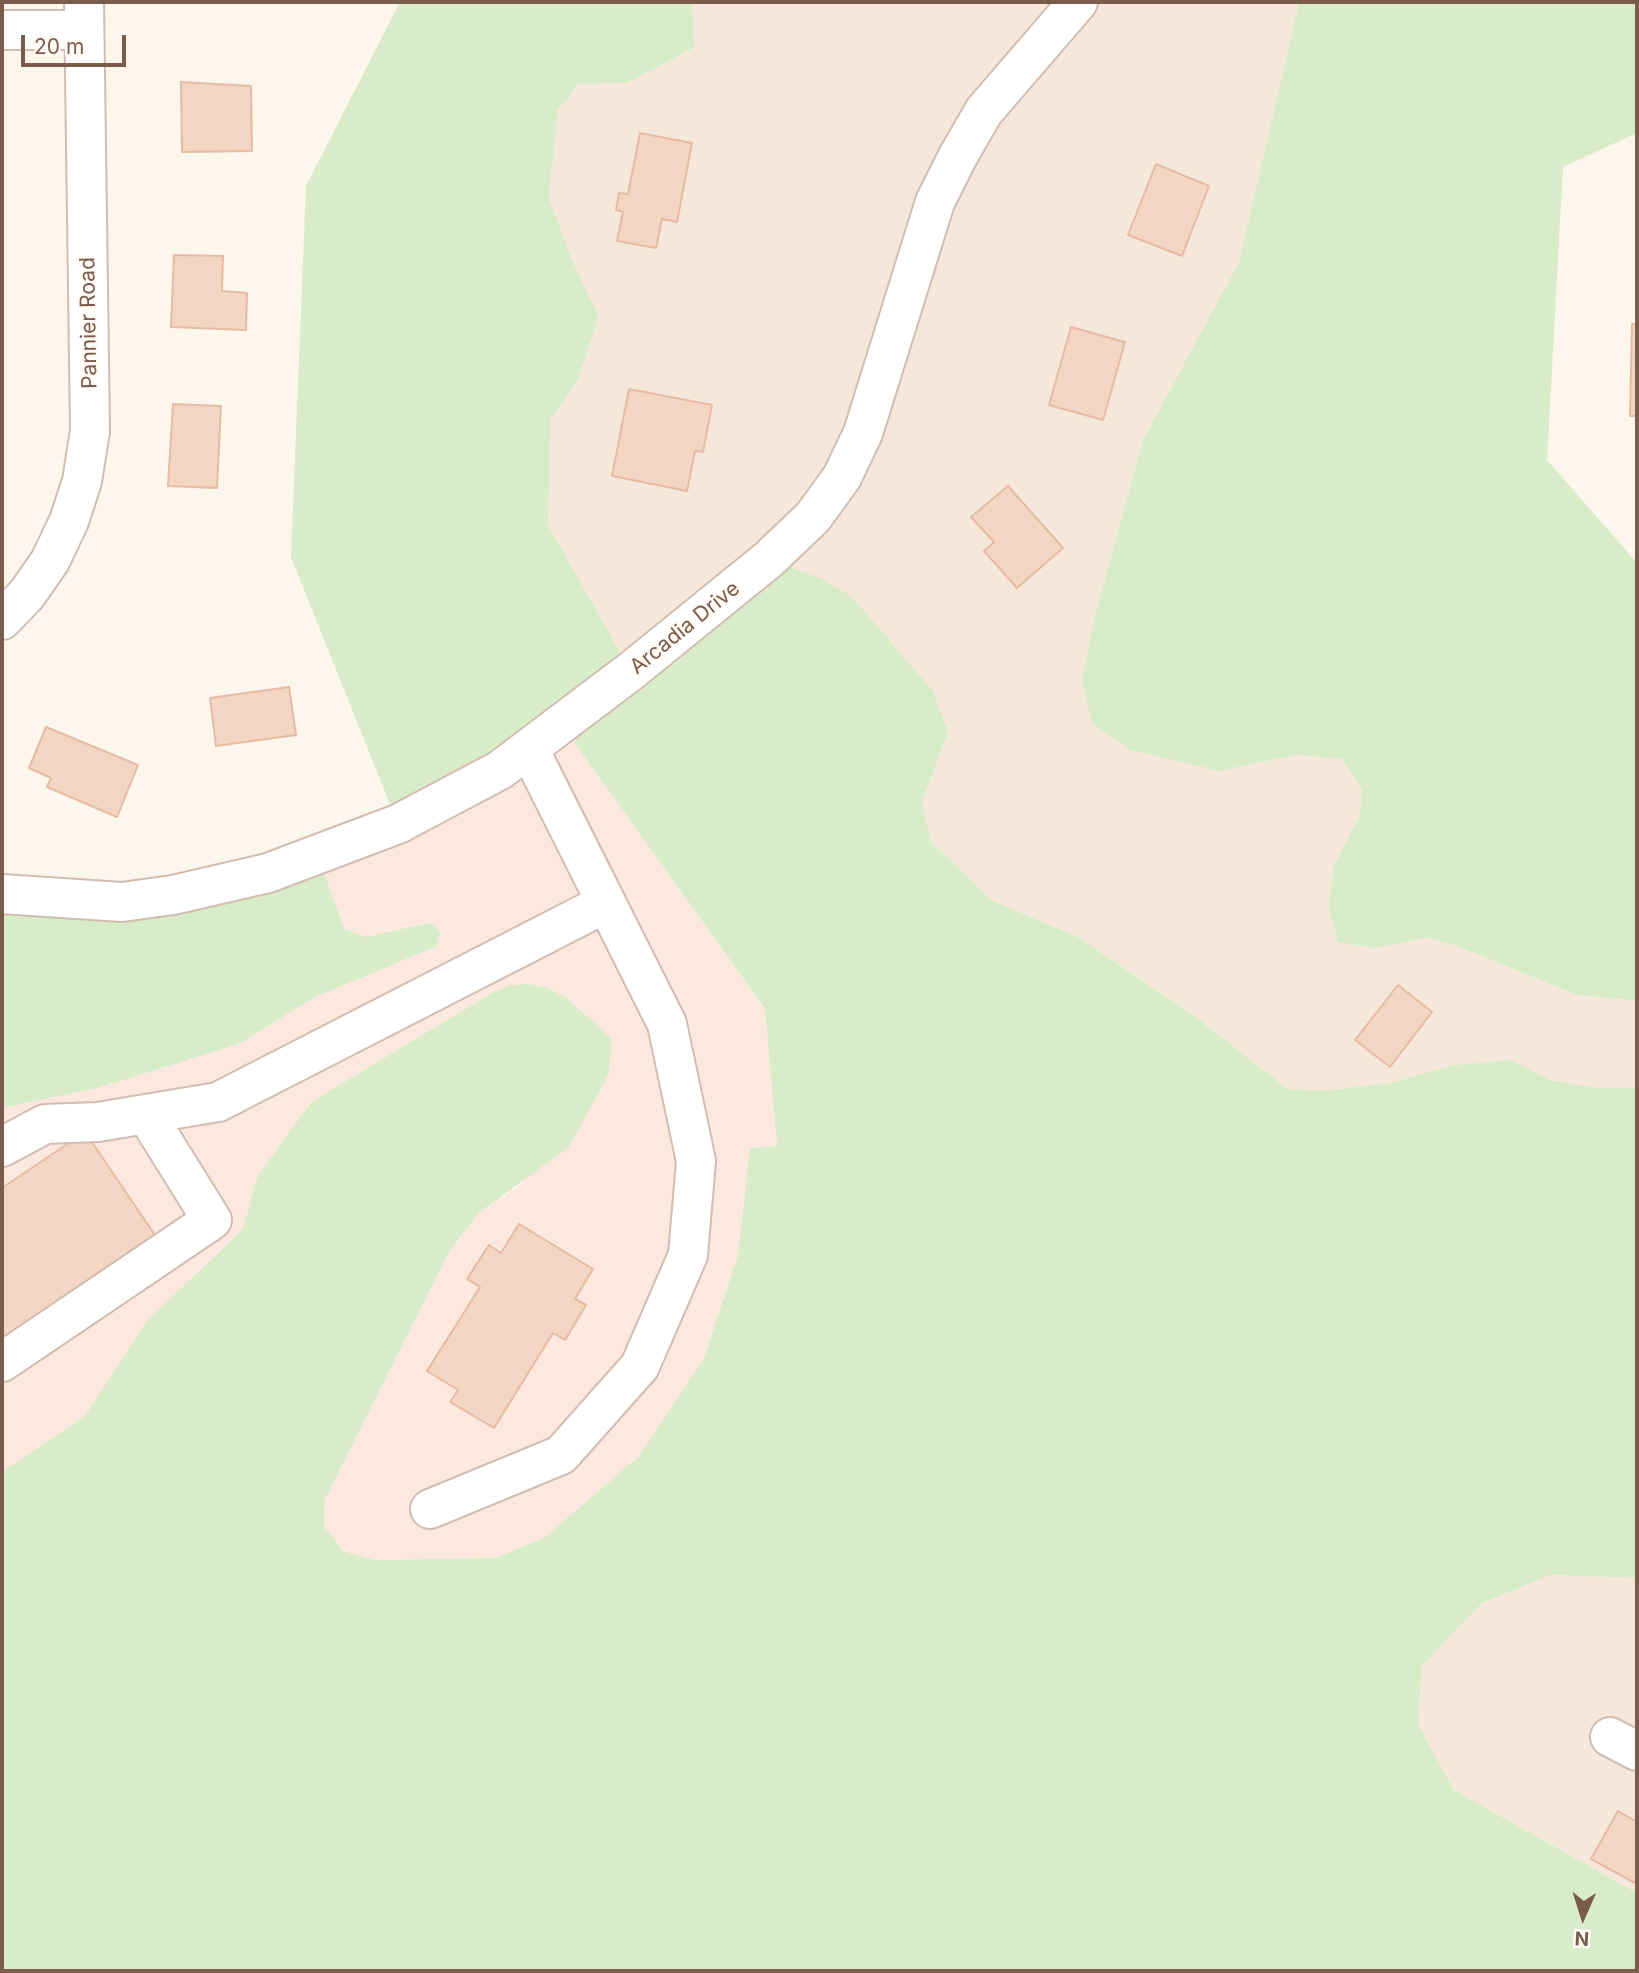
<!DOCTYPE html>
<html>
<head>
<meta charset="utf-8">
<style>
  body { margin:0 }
  #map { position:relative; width:1639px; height:1973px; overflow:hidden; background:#fdf6ec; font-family:Inter,sans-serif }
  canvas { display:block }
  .frame { position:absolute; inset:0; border:4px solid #7a5c4d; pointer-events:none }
  .north { position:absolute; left:1548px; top:1882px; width:70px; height:70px; -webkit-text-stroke:5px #fffaf3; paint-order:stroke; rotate:183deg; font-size:19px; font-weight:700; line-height:28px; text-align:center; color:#7a5c4d }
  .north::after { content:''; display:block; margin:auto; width:24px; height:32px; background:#7a5c4d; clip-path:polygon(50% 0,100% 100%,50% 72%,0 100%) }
  .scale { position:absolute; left:21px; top:35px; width:105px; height:32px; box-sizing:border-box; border:4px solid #7a5c4d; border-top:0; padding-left:9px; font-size:21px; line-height:24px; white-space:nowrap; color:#7a5c4d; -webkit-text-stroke:5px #fffaf3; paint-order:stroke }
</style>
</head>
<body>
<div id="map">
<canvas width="1639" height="1973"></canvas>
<div class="frame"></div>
<div class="north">N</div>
<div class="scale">20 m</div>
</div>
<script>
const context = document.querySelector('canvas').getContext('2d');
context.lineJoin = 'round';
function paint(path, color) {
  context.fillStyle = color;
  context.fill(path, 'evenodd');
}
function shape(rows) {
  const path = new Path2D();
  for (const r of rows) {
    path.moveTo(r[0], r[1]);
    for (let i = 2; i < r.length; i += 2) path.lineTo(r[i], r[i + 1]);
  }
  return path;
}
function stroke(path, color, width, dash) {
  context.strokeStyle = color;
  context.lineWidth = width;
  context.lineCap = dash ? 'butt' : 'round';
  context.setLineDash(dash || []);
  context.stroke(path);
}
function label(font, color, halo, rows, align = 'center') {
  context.font = font + ' Inter,sans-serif';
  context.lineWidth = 5;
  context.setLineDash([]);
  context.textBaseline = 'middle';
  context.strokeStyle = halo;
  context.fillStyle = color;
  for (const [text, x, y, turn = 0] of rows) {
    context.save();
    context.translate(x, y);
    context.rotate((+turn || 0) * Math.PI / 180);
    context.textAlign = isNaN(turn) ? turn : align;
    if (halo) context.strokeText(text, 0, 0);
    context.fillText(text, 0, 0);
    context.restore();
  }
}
paint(shape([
  [692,2,1299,2,1239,263,1143,440,1096,611,1220,771,1295,755,1343,759,1362,789,1359,817,1334,865,1328,904,1338,942,1374,948,1427,938,1457,946,1577,995,1637,1001,1637,1088,1599,1088,1550,1080,1511,1060,1453,1065,1391,1083,1322,1091,1288,1089,1189,1012,1078,937,989,899,931,842,922,802,948,732,933,691,631,671,548,525,551,419,578,379,599,318,572,260,549,197,558,110,578,84,627,83,695,47],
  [1551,1575,1637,1578,1637,1893,1454,1790,1418,1724,1422,1666,1482,1603]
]), '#f5e8da');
paint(shape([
  [561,724,765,1010,777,1146,750,1148,738,1255,704,1358,639,1456,544,1538,496,1558,375,1560,343,1551,324,1526,325,1499,450,1250,480,1212,522,1184,548,988,529,984,510,985,492,993,311,1102,257,1177,243,1229,146,1322,85,1416,2,1472,2,1108,98,1088,239,1044,313,998,437,946,440,933,427,923,367,937,344,929,318,855]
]), '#fde8e0');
paint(shape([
  [400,2,692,2,695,47,627,83,578,84,558,110,549,197,572,260,599,317,578,379,551,419,548,525,631,671,769,559,824,580,851,596,933,691,948,732,922,802,931,842,989,899,1078,937,1189,1012,1288,1089,1322,1091,1391,1083,1453,1065,1512,1060,1550,1080,1599,1088,1637,1088,1637,1578,1551,1575,1482,1603,1422,1666,1418,1724,1454,1790,1637,1893,1637,1971,2,1971,2,1472,85,1416,146,1322,243,1229,257,1177,311,1102,492,993,510,985,529,984,548,988,565,997,611,1038,609,1074,568,1148,480,1212,450,1250,325,1499,324,1526,343,1551,375,1560,496,1558,544,1538,639,1456,704,1358,738,1255,750,1148,777,1146,765,1009,561,724,398,824,291,557,306,186],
  [1299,2,1637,2,1637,133,1563,167,1547,460,1637,563,1637,1001,1577,995,1457,946,1427,938,1374,948,1338,942,1328,905,1334,865,1359,817,1362,790,1343,759,1295,755,1220,771,1130,750,1092,724,1082,680,1096,611,1143,440,1239,262],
  [318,855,344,929,367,937,427,923,435,926,440,933,437,946,313,998,239,1044,98,1088,2,1108,2,894,69,900]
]), '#d8ecc9');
const building = shape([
  [181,82,251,86,252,151,182,152,181,82],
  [640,133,692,143,677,222,662,219,656,248,617,241,623,212,616,210,619,193,628,194,640,133],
  [1156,164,1209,186,1182,256,1128,235,1156,164],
  [174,255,223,256,222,291,247,293,246,330,171,327,174,255],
  [1632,324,1637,324,1637,416,1630,416,1632,324],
  [1071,327,1125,342,1103,420,1049,405,1071,327],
  [629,389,712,405,703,452,695,451,687,491,612,476,629,389],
  [173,404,221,406,217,488,168,486,173,404],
  [1008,486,1063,548,1017,588,984,551,994,542,971,517,1008,486],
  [289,687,296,735,216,746,210,698,289,687],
  [46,727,138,765,117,817,47,787,51,778,29,768,46,727],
  [1398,985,1432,1012,1390,1067,1355,1040,1398,985],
  [85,1132,159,1241,2,1346,2,1188,85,1132],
  [519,1224,593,1269,575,1299,586,1305,565,1340,553,1333,494,1428,450,1402,458,1390,427,1371,480,1287,467,1279,489,1245,501,1253,519,1224],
  [1618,1811,1637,1822,1637,1884,1591,1859,1618,1811]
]);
paint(building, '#f3d5c3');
stroke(building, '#e6bba3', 2);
const minor = shape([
  [2,30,84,30],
  [2,620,27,594,50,561,69,521,82,481,90,431,84,2],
  [2,894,122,902,173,895,268,873,398,824,500,770,631,671,769,559,813,517,842,477,863,433,935,202,958,156,984,111,1078,2],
  [2,1147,45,1124,98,1122,218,1102,606,903],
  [2,1362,212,1220,146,1114],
  [430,1509,561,1455,640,1366,688,1255,696,1161,667,1024,529,749],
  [1610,1737,1637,1751]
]);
stroke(minor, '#d1beb0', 42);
stroke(minor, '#fff', 38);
label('21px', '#7a5c4d', '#fffaf3', [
  ["Pannier Road",89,323,-91],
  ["Arcadia Drive",685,628,-39]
]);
</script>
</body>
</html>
